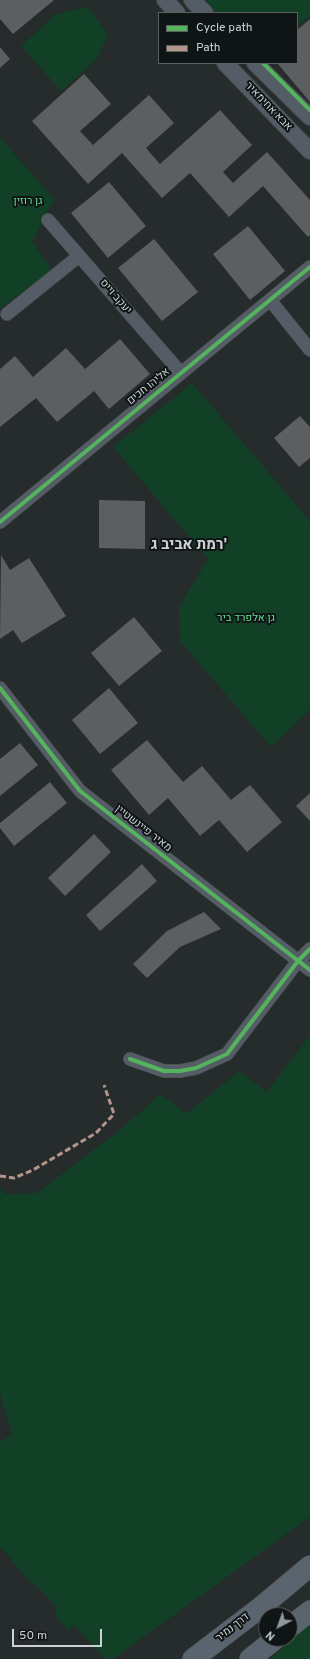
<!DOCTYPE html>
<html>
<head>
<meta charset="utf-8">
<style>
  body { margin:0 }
  #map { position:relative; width:310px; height:1659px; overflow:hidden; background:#262b2c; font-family:Overpass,sans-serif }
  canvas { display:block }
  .legend { position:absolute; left:158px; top:12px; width:140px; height:52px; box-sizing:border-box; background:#0f1415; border:1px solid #5b6061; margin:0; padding:5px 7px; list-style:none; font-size:12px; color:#ccd2d4 }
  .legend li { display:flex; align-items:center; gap:8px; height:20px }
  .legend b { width:20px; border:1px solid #5b6061 }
  .north { position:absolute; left:258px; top:1607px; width:40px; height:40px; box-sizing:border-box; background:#0f1415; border:1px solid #5b6061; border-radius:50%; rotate:221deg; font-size:11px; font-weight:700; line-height:16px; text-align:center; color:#ccd2d4 }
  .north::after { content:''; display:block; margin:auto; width:14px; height:18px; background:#929899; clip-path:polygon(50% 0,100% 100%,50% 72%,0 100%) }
  .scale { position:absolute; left:12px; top:1629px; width:90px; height:18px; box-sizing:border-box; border:2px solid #ccd2d4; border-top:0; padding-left:5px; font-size:12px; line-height:14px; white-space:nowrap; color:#ccd2d4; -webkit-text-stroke:3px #0f1415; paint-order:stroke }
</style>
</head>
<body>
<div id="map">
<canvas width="310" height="1659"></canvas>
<ul class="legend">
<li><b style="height:5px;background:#56b35d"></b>Cycle path</li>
<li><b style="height:5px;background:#b2968c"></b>Path</li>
</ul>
<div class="north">N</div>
<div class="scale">50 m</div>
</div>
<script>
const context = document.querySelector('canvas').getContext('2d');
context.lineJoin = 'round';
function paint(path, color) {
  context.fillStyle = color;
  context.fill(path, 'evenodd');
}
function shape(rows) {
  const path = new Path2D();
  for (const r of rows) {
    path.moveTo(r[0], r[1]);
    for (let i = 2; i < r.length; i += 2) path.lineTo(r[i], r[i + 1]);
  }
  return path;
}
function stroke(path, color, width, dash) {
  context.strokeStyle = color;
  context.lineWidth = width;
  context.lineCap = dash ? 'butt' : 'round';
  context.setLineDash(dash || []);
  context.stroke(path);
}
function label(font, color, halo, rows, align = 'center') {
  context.font = font + ' Overpass,Heebo,sans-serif';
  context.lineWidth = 4;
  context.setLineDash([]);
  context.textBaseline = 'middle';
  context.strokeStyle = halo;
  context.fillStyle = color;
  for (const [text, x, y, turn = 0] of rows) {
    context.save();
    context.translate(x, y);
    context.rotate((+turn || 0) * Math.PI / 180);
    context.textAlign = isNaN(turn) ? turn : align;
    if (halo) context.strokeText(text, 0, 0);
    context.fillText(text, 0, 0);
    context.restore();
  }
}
paint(shape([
  [202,0,310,0,310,16,297,26,297,13,216,13],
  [88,7,108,34,97,59,61,91,21,46,56,14],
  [0,138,54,199,32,242,52,269,0,309],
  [192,383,310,521,310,710,271,747,180,641,179,607,208,559,113,447],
  [310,1035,310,1517,113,1659,106,1659,73,1624,70,1631,56,1617,55,1605,39,1588,26,1578,6,1553,0,1548,0,1442,12,1434,0,1394,0,1188,5,1194,37,1193,116,1133,161,1094,186,1114,239,1071,267,1092],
  [310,1624,310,1659,270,1659]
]), '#114027');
paint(shape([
  [0,0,54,0,13,34,0,19],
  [310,19,310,102,277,63,297,63,297,30],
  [0,47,10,59,0,68],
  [84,74,111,104,80,131,93,145,149,95,174,123,146,148,160,164,220,110,252,145,223,172,233,183,267,152,310,200,310,235,308,237,263,186,229,217,190,173,162,198,122,153,88,184,32,121],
  [109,182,146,226,108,258,71,213],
  [248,226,285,271,250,300,213,254],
  [154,239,198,292,162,321,118,268],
  [120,339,150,374,109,409,94,391,57,422,36,398,0,427,0,369,15,356,33,377,66,348,85,369],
  [300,416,310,427,310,458,299,467,274,438],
  [99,500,145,501,145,549,99,548],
  [1,555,10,570,29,558,66,616,22,643,13,630,0,639],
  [134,617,162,651,119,686,91,653],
  [109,688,138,723,100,754,72,720],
  [147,740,183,782,202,766,231,800,250,785,282,822,247,852,219,820,200,836,168,798,149,815,111,770],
  [20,743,38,765,0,796,0,759],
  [50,782,67,803,14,846,0,828,0,823],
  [310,793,310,821,296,806],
  [94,834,111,852,65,896,48,878],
  [142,864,157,881,100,931,86,915],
  [204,912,221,929,180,947,147,978,133,964,167,931]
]), '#5b5f5f');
const minor = shape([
  [48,220,181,373],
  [270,300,310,350],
  [7,314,79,256],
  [0,522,310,267],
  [0,688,80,791,310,970],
  [130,1059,164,1071,180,1071,196,1068,227,1054,298,961,310,949]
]);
const tertiary = shape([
  [165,0,177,13],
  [192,0,205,13],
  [225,63,310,151],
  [255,63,310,117]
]);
const trunk = shape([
  [290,1627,310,1611],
  [193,1659,261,1607,310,1566],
  [250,1659,275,1639]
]);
stroke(minor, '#454849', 14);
stroke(tertiary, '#454849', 18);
stroke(trunk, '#454849', 22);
stroke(minor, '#545c65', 13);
stroke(tertiary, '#545c65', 16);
stroke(trunk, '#5a646e', 21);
stroke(shape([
  [0,1176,14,1178,33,1170,96,1133,114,1114,104,1085]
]), '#b2968c', 3, [6, 3]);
stroke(shape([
  [263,63,310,110],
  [0,522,310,267],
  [0,688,80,791,310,970],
  [130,1059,164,1071,180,1071,196,1068,227,1054,298,961,310,949]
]), '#56b35d', 4);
label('11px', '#ccd2d4', '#0f1415', [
  ["אבא אחימאיר",268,107,46],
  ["יעקב וייס",115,297,49],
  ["אליהו חכים",149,387,-39],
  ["מאיר פיינשטיין",143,829,38],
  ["דרך נמיר",233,1628,-38]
]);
label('11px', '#62dd94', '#0f1415', [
  ["גן רוזין",28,202],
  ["גן אלפרד ביר",246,619]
]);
label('bold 15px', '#ccd2d4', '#0f1415', [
  ["רמת אביב ג'",189,546]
]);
</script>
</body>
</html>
